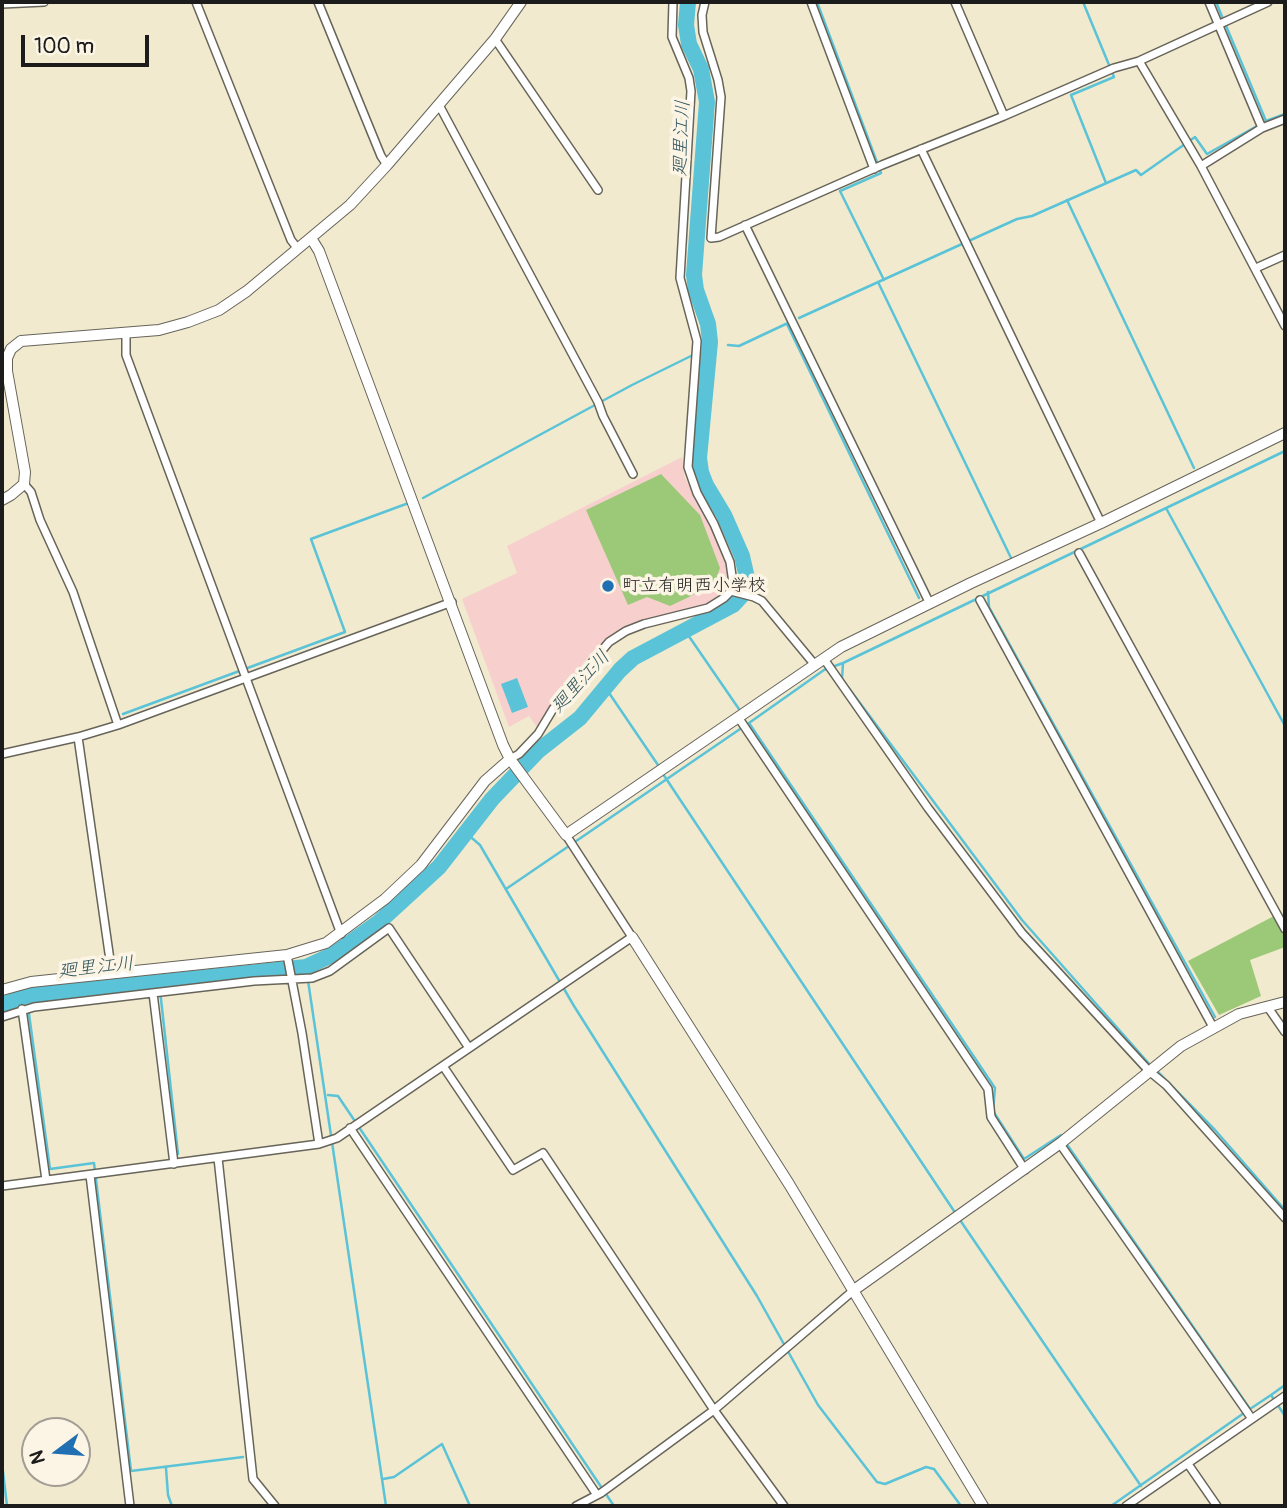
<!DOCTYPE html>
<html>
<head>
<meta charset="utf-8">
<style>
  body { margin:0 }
  #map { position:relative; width:1287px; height:1508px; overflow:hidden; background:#f1eace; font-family:Pangolin,sans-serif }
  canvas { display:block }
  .frame { position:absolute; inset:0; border:4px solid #1c1c1c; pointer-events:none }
  .north { position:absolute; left:21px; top:1417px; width:70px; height:70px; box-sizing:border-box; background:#fcf5e5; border:2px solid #a29e95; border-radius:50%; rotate:254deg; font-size:19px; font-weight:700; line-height:28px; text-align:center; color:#1c1c1c }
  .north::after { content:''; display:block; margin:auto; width:24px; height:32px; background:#1f6fb2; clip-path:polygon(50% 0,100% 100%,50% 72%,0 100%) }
  .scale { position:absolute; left:21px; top:35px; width:128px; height:32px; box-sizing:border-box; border:4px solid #1c1c1c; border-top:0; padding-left:9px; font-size:21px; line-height:24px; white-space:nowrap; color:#1c1c1c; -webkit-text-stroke:5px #fcf5e5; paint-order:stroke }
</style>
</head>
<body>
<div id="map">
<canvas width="1287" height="1508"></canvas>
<div class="frame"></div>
<div class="north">N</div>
<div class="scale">100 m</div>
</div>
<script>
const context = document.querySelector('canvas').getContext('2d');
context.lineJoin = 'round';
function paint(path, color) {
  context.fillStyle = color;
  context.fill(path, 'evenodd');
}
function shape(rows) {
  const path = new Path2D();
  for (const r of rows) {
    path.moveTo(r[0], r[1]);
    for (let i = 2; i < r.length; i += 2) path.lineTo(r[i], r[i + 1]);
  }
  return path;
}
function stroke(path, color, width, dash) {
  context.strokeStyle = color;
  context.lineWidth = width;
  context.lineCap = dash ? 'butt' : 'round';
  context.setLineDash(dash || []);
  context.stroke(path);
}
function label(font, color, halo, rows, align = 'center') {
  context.font = font + ' Pangolin,"Klee One",sans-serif';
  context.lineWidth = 7;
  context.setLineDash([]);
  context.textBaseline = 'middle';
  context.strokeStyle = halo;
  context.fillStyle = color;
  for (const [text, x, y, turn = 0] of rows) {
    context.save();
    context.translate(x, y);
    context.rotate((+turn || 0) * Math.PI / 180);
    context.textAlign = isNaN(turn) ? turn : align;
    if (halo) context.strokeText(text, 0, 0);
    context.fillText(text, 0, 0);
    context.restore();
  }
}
paint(shape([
  [682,457,685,478,712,524,727,563,730,578,722,594,707,605,624,628,587,658,537,727,529,716,509,727,462,599,517,573,507,546]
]), '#f7d0ce');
paint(shape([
  [661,474,700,515,720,568,714,585,670,606,647,597,628,605,586,510],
  [1274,916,1285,938,1285,947,1250,960,1261,996,1219,1015,1188,961]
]), '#9bc977');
paint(shape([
  [517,678,528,707,512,713,501,684]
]), '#5ac3d7');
stroke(shape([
  [817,2,881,173,840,191,884,280],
  [1083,2,1114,77,1071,95,1106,183],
  [1216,2,1266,121],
  [1067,200,1194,468],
  [878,282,1012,560],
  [799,318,1017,219,1032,216,1136,170,1141,175,1195,137,1207,154,1266,121,1285,114],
  [787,324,919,598],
  [710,342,715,343],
  [728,345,739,346,788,323],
  [423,498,632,385,691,356,709,357],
  [1166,508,1285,726],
  [988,592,989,607,1215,1017],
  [686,632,741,712],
  [843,663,842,679,1022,920,1151,1066],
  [605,687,660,768],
  [123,714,345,632,311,539,406,504],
  [663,774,956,1214],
  [466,833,480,845,574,1006,757,1296,818,1405,877,1482,885,1484,926,1467,934,1469,961,1506],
  [506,889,743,727],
  [306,967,386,1506],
  [159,981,178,1154],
  [26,996,27,1001],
  [29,1014,50,1169,94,1163,131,1471,243,1457],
  [1156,1070,1215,1130,1285,1210],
  [328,1095,338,1096,614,1506],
  [1062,1137,1061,1135,1024,1159,993,1111,995,1088,749,723,824,670,843,663,1285,451],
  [1066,1143,1250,1409,1271,1395,1273,1398],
  [960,1220,1141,1486],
  [1271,1395,1285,1385],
  [1279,1407,1285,1416],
  [2,1463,7,1506],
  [166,1468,168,1495,172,1506],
  [383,1479,394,1477,442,1444,470,1506],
  [1111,1506,1244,1413]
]), '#5ac3d7', 2.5);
stroke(shape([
  [2,1005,26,996,306,967,334,954,379,922,439,867,492,799,538,751,580,718,620,670,633,658,733,605,744,593,747,578,742,556,724,515,706,485,701,472,699,458,710,342,708,324,696,290,694,275,707,102,701,69,689,44,686,25,688,2]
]), '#5ac3d7', 16);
const street = shape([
  [196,2,291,240,298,249],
  [318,2,381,156,387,165],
  [705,2,702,15,703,32,718,80,721,97,711,238,719,237,882,165,1004,116,1114,68,1139,61,1268,2],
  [811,2,874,169],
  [955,2,1004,116],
  [1209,2,1262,128],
  [2,4,44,2],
  [495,39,598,190],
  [1139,61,1201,166,1285,326],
  [439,105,598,402,603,416,633,474],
  [921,149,1101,523],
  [1201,166,1262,128,1285,119],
  [745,225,930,604],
  [1256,268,1285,255],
  [126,332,126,355,341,934],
  [24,484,31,492,40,520,73,592,118,725],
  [1079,553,1285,929],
  [731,591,754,597,762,601,815,665],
  [980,600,1213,1027],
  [824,659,928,808,1022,933,1149,1071,1166,1085,1285,1218],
  [738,717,988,1089,991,1117,1025,1170],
  [78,737,112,974],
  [2,754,78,737,118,725,452,602],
  [510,759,519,754,538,734,553,709,609,642,626,631,644,624,708,608,724,598,731,591,733,583,730,562,714,524,697,493,688,467,697,341,680,278,691,91,689,78,672,37,673,2],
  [287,955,302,1033,319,1144],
  [153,993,174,1164],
  [1267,1006,1285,1032],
  [22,1009,46,1180],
  [2,1017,34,1007,254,981,312,978,330,971,389,928,469,1048],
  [443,1066,513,1170,543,1153,714,1410,784,1506],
  [350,1128,597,1495],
  [1060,1144,1252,1419],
  [218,1158,253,1479,275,1506],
  [90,1175,130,1506],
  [2,1186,319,1144,337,1138,632,937,566,835],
  [1188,1464,1217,1506],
  [576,1506,601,1493,714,1410,854,1290],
  [1126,1506,1285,1396]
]);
const secondary = shape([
  [311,238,319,251,503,745,510,759,566,835,841,647,971,583,1101,523,1285,433],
  [2,500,11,495,24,484,25,472,7,371,7,358,11,349,21,341,159,330,188,322,219,310,247,291,350,205,387,165,495,39,521,2],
  [632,937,789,1184,983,1506],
  [2,990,31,982,287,955,326,943,385,899,421,865,485,781,510,759],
  [854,1290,1062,1142,1181,1046,1239,1014,1285,1002]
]);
stroke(street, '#67645a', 10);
stroke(secondary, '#67645a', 12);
stroke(street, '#fff', 7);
stroke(secondary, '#fff', 10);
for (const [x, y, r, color] of [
  [608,586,7,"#1f6fb2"]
]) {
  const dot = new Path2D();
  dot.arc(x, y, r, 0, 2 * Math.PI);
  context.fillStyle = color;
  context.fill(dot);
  stroke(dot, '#fcf5e5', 2.5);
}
label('18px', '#1c1c1c', '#fcf5e5', [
  ["町立有明西小学校",622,586]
], 'left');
label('italic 19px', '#32565d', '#fcf5e5', [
  ["廻里江川",682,138,-87],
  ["廻里江川",581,682,-47],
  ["廻里江川",96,968,-6]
]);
</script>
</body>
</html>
